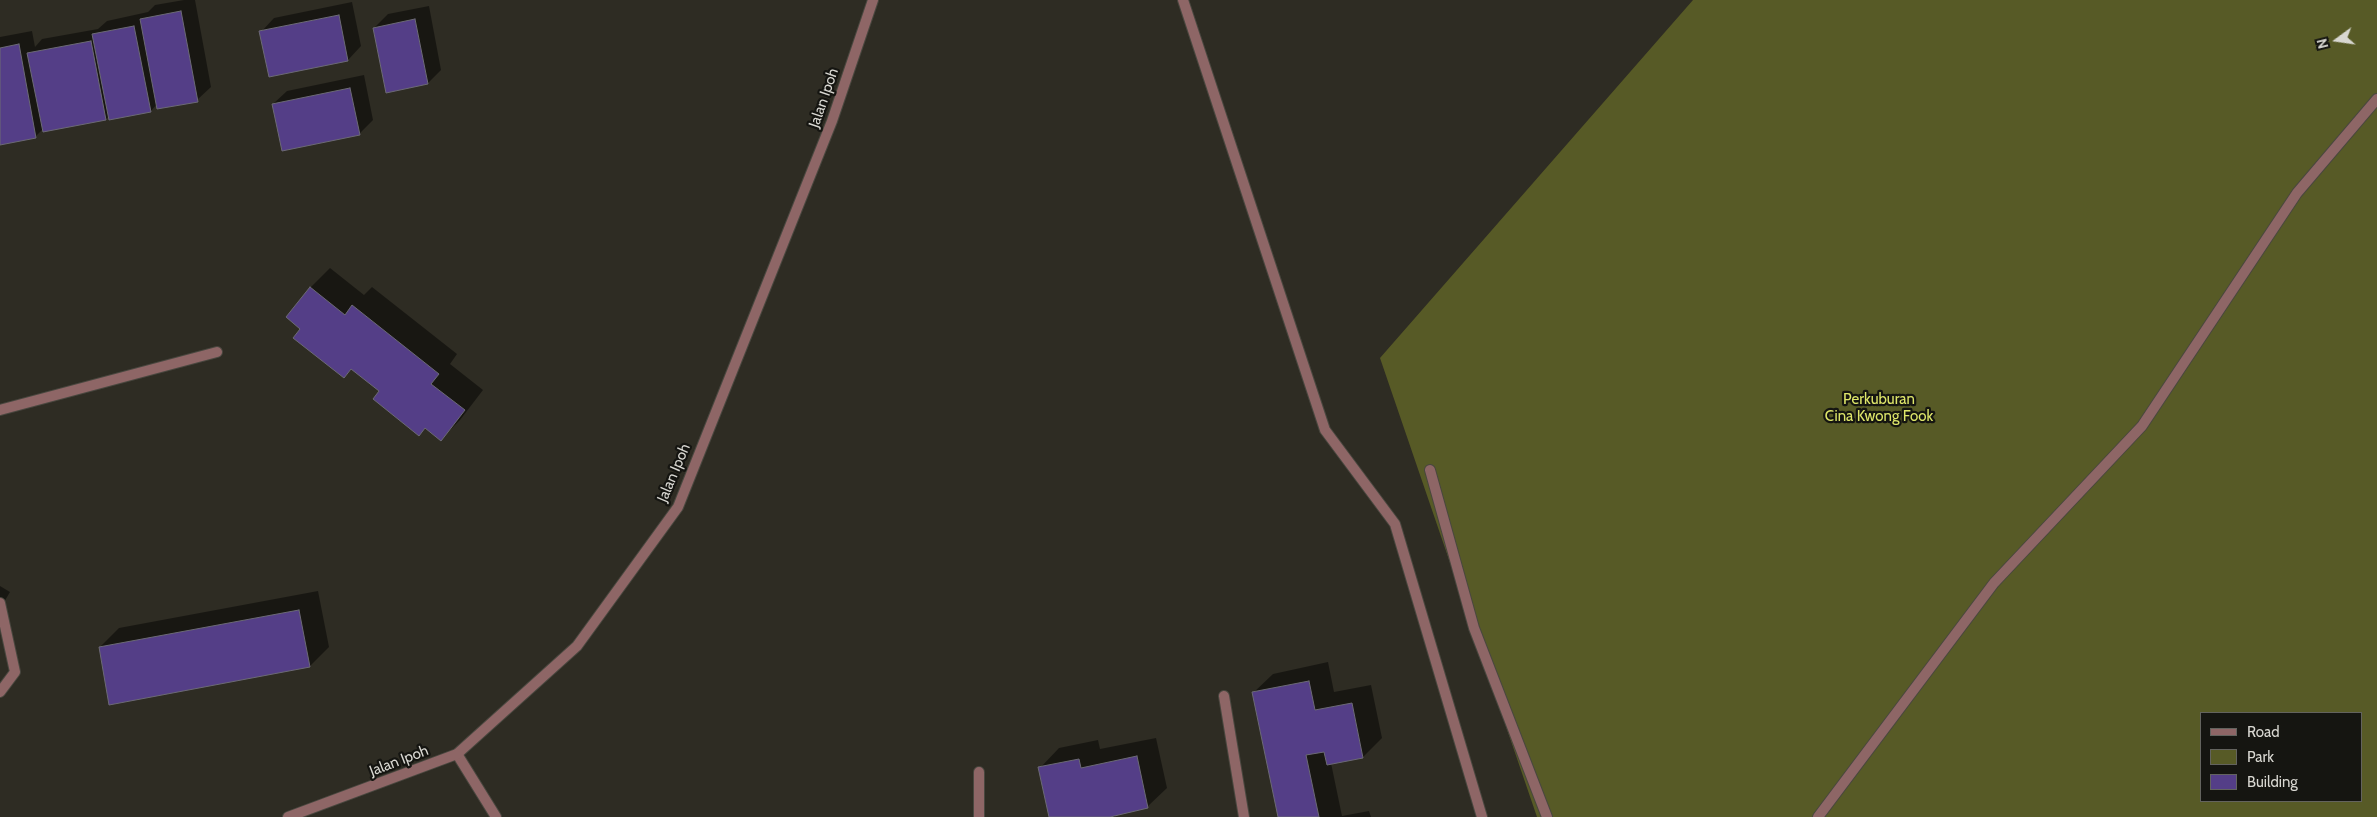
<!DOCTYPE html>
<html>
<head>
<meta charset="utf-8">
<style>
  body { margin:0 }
  #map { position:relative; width:2377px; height:817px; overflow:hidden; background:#2e2c23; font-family:Cabin,sans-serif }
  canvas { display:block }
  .legend { position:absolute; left:2200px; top:712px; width:162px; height:90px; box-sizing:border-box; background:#151511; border:1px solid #63635e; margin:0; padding:6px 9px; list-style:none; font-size:15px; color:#d8d7d1 }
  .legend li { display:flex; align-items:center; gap:10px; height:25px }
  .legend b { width:25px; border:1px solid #63635e }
  .north { position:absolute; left:2312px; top:15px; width:50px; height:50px; -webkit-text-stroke:4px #151511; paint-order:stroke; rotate:256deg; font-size:14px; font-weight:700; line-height:20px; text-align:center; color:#d8d7d1 }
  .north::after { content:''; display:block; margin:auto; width:18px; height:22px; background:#d8d7d1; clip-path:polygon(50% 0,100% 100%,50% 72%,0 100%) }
</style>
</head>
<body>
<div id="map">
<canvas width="2377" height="817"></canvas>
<ul class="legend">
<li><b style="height:6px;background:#8e6666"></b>Road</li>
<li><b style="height:14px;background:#575a26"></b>Park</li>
<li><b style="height:14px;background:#543e87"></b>Building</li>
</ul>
<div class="north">N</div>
</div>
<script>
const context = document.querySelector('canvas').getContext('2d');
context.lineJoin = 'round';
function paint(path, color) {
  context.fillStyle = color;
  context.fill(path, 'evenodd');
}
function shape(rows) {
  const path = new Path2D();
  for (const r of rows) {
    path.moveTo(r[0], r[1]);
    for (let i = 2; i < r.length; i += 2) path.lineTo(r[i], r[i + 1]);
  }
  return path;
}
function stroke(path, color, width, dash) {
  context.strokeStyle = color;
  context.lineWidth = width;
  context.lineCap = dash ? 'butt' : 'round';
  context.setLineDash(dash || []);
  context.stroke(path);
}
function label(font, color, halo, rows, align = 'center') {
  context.font = font + ' Cabin,sans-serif';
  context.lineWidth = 4.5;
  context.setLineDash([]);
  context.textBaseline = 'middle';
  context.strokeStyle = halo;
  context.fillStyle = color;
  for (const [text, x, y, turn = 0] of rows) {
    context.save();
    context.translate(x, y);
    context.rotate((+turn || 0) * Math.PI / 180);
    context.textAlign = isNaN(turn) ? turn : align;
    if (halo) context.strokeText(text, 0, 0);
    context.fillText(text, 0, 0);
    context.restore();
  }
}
paint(shape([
  [1693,0,2377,0,2377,817,1537,817,1380,358],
  [2201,713,2361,713,2361,801,2201,801]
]), '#575a26');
paint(shape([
  [184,0,195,0,211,87,197,100,157,104,151,111,109,116,106,119,43,129,35,137,0,143,0,37,32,31,35,47,42,39,98,29,107,21,148,12,155,5],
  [352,2,361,46,348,60,261,32,274,18],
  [429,6,441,70,428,83,374,28,388,14],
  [364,75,373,120,359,134,273,104,287,91],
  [330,268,364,295,372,287,457,354,450,364,483,390,460,420,441,439,426,427,419,434,381,391,352,368,344,377,302,328,311,287],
  [0,586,10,592,0,609],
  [318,591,329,647,310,666,100,647,119,628],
  [1328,662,1334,692,1371,685,1382,738,1363,757,1331,763,1342,816,1369,811,1371,817,1279,817,1253,693,1273,674],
  [1156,738,1167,788,1147,807,1114,815,1115,817,1050,817,1040,768,1059,748,1098,740,1100,749]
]), '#0007');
const building = shape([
  [181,11,198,102,157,109,140,19,181,11],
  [339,15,348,61,269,77,259,31,339,15],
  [415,19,428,84,386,93,373,28,415,19],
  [134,26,151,112,109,120,92,34,134,26],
  [91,41,106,120,43,132,27,53,91,41],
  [19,44,36,138,0,145,0,48,19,44],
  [350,88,360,135,282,151,272,104,350,88],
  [310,287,345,315,352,305,439,374,431,384,465,410,441,441,425,428,419,436,373,399,379,391,351,369,344,378,293,338,300,329,286,317,310,287],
  [299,610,310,667,109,705,99,647,299,610],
  [1309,681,1315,710,1352,703,1363,758,1327,765,1324,752,1306,755,1319,817,1278,817,1252,692,1309,681],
  [1137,756,1148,808,1110,817,1049,817,1038,767,1079,759,1081,768,1137,756]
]);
paint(building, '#543e87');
stroke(building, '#6c6a75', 1);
const lane = shape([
  [1183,0,1325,430,1395,524,1482,817],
  [0,410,217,352],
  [1430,470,1474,628,1547,817],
  [0,603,15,672,0,692],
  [457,754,496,817],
  [979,817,979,772],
  [1818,817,1994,583,2142,426,2297,193,2377,99]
]);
const street = shape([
  [1224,696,1244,817],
  [288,817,457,754,577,646,678,507,832,121,873,0]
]);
stroke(lane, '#49473f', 12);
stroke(street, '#49473f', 12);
stroke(lane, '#8e6666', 10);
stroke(street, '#8e6666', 10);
label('15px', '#d8d7d1', '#151511', [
  ["Jalan Ipoh",824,98,-71],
  ["Jalan Ipoh",674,473,-67],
  ["Jalan Ipoh",399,761,-21]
]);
label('15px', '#dee66a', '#151511', [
  ["Perkuburan",1879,400],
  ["Cina Kwong Fook",1879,417]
]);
</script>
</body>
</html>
